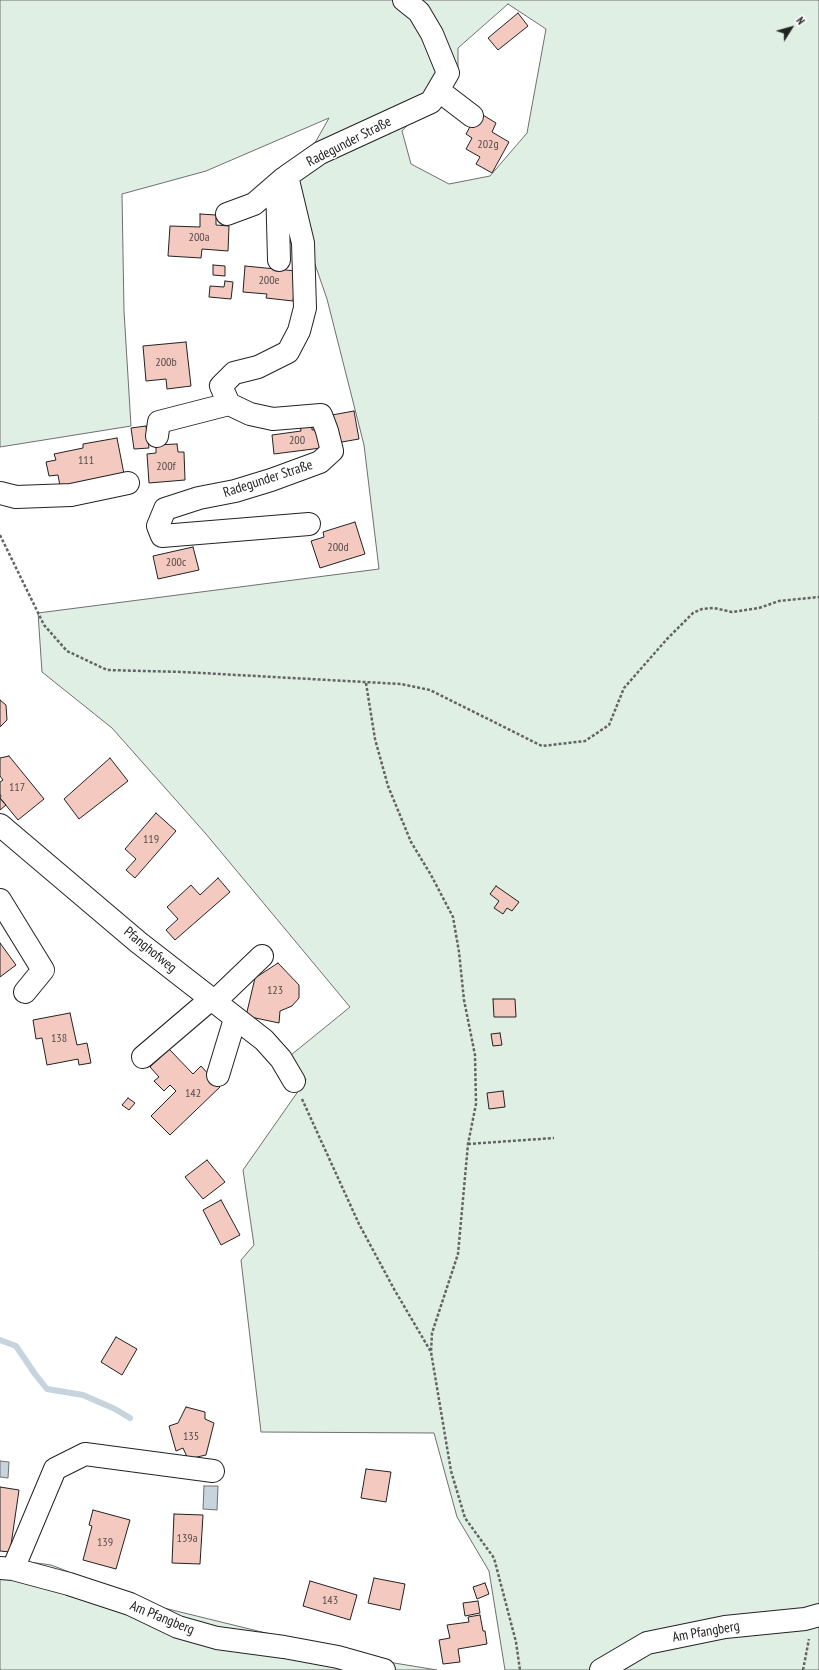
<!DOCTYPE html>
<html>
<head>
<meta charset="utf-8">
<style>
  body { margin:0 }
  #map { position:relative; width:819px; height:1670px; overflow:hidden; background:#fff; font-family:"PT Sans Narrow",sans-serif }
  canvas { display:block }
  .north { position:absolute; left:771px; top:8px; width:40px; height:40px; -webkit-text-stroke:3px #fff; paint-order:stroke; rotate:53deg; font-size:11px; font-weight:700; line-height:16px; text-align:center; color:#222 }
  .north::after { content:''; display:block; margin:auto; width:14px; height:18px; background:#222; clip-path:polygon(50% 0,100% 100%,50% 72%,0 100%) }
</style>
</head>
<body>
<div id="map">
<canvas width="819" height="1670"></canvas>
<div class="north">N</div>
</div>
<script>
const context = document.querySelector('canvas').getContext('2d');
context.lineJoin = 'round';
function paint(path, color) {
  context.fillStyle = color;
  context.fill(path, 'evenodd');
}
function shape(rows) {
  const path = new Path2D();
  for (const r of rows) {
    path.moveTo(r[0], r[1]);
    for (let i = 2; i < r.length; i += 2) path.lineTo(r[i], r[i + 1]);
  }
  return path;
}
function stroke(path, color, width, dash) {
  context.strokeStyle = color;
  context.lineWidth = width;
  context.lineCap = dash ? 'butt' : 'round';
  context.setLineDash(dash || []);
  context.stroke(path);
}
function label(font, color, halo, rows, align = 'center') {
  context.font = font + ' "PT Sans Narrow",sans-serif';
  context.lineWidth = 3;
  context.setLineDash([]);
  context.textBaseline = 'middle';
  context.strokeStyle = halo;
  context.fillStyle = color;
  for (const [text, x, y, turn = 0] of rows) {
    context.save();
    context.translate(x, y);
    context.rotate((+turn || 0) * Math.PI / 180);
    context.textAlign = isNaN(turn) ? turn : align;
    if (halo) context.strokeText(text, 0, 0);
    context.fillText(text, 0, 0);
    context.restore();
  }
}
const green = shape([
  [0,0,819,0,819,1670,505,1670,489,1571,457,1517,434,1433,261,1432,241,1260,254,1245,243,1170,306,1080,291,1055,350,1007,206,834,112,728,42,672,38,613,379,569,364,445,327,299,289,189,329,118,206,171,122,194,124,311,131,426,0,447,0,0],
  [508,4,546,29,527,133,490,176,449,184,411,164,402,131,458,71,458,48,508,4],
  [0,1558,51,1565,164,1608,376,1660,437,1670,0,1670,0,1558]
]);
paint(green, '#e0efe3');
stroke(green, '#6f6f6f', 1);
const water = shape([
  [0,1461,9,1462,8,1478,0,1477,0,1461],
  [204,1486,218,1486,217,1510,203,1509,204,1486]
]);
paint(water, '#c7d3dd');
stroke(water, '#6f6f6f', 1);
stroke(shape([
  [0,1340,16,1346,35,1374,47,1389,83,1395,115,1409,130,1418]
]), '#c7d3dd', 6);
const building = shape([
  [518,13,528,26,498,50,488,38,518,13],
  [478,112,496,123,492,132,509,142,492,173,476,164,480,157,466,149,472,138,466,134,478,112],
  [200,214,216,215,216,225,229,226,228,251,202,249,201,258,168,256,170,226,200,227,200,214],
  [213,265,225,266,225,276,213,275,213,265],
  [245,266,296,271,293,301,266,298,267,294,243,292,245,266],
  [225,281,233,282,231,299,209,297,210,286,224,287,225,281],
  [186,342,191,386,167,389,166,379,146,381,143,346,186,342],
  [354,411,359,439,336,443,332,415,354,411],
  [312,424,312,430,319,429,321,448,274,454,272,435,301,431,300,425,312,424],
  [146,426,149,448,134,449,131,428,146,426],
  [117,438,124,474,60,486,58,475,49,476,46,462,56,460,54,454,83,448,83,444,117,438],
  [177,444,178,452,184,452,185,480,149,483,147,454,156,453,156,445,177,444],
  [355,522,365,554,320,568,311,541,324,537,323,532,355,522],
  [193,547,199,570,158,579,153,556,193,547],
  [0,700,6,705,7,720,0,727,0,700],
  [9,756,44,799,18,820,0,798,1,796,0,794,0,782,3,780,0,776,0,758,9,756],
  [110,758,128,781,79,819,64,799,110,758],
  [0,798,6,805,0,810,0,798],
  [156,813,176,831,135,878,126,870,136,859,125,849,156,813],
  [218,878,230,892,175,940,166,930,178,919,167,907,191,885,200,895,218,878],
  [496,886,519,902,512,911,507,908,503,914,494,908,499,901,490,894,496,886],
  [0,943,16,965,0,977,0,943],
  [278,963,299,985,299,998,292,1006,280,1011,279,1023,246,1016,255,978,278,963],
  [493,999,515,999,516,1017,494,1017,493,999],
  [70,1013,77,1045,87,1043,91,1063,79,1065,78,1059,47,1065,42,1038,36,1039,33,1020,70,1013],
  [500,1033,502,1045,493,1046,491,1034,500,1033],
  [169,1049,193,1074,201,1066,220,1087,170,1135,151,1116,176,1091,170,1085,164,1091,154,1081,159,1077,150,1067,169,1049],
  [503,1091,505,1107,489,1109,487,1093,503,1091],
  [128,1098,135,1103,129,1110,122,1105,128,1098],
  [207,1160,225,1182,203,1199,185,1177,207,1160],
  [221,1200,240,1235,221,1245,203,1210,221,1200],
  [116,1337,137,1349,122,1375,101,1362,116,1337],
  [186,1407,205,1412,205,1419,214,1423,206,1455,188,1459,183,1448,176,1451,169,1426,178,1423,186,1407],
  [366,1469,391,1472,386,1502,361,1498,366,1469],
  [0,1487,19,1490,10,1552,0,1551,0,1487],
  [93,1510,130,1520,116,1569,83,1560,92,1526,89,1525,93,1510],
  [174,1514,203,1515,200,1564,172,1563,174,1514],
  [374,1578,405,1584,400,1610,368,1603,374,1578],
  [310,1581,357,1595,350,1620,303,1606,310,1581],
  [485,1583,489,1594,477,1599,473,1587,485,1583],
  [478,1601,480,1613,465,1616,463,1603,478,1601],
  [480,1615,483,1631,485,1631,487,1644,458,1649,460,1662,443,1664,439,1640,450,1638,447,1625,469,1622,468,1617,480,1615]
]);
paint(building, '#f3c9c0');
stroke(building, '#222', 1);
const minor = shape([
  [438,90,472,116],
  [277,184,279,260],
  [227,214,254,204,284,178],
  [157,436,159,422,229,404],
  [0,493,16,497,71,495,128,483],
  [309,524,162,536,158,526,165,509,199,498,235,491,271,480,320,462,332,451,327,431,321,415,273,419,250,414,229,404,221,386,234,373,258,367,288,352,299,331,305,308,303,243,287,176,320,153,431,102,448,73,432,34,419,12,404,0],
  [0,825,138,942,264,1040,281,1059,294,1081],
  [0,900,43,970,25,992],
  [214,1002,262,956],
  [143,1057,211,999],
  [218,1075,235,1019],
  [0,1568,13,1569,69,1584,130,1604,178,1627,217,1638,284,1647,338,1657,384,1670],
  [13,1569,55,1469,85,1454,213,1471],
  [601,1670,647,1643,725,1627,805,1619,819,1615]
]);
stroke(minor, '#222', 24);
stroke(shape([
  [0,535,44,625,67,651,107,670,183,672,401,684,430,690,542,746,585,741,609,725,624,688,667,639,693,613,702,609,714,608,732,612,759,608,779,601,819,597],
  [366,683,375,739,388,786,411,842,431,875,453,917,459,952,464,1000,475,1055,476,1104,468,1144,458,1254,432,1333,431,1352],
  [302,1099,359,1224,394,1289,431,1352,451,1471,465,1518,494,1558,516,1642,520,1670],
  [468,1144,554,1138],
  [803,1670,809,1639]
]), '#646464', 2.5, [3, 2]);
stroke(minor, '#fff', 22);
label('12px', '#564c4a', null, [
  ["202g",488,145],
  ["200a",199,238],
  ["200e",269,281],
  ["200b",166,363],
  ["200",297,441],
  ["111",86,461],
  ["200f",166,467],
  ["200d",338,548],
  ["200c",176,563],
  ["117",17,788],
  ["119",151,840],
  ["123",275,991],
  ["138",59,1039],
  ["142",193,1094],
  ["135",191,1437],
  ["139a",187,1539],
  ["139",105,1543],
  ["143",330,1601]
]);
label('14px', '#222', '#fff', [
  ["Radegunder Straße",349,142,-27],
  ["Radegunder Straße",268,479,-18],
  ["Pfanghofweg",150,950,39],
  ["Am Pfangberg",162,1618,22],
  ["Am Pfangberg",706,1632,-10]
]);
</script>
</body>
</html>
